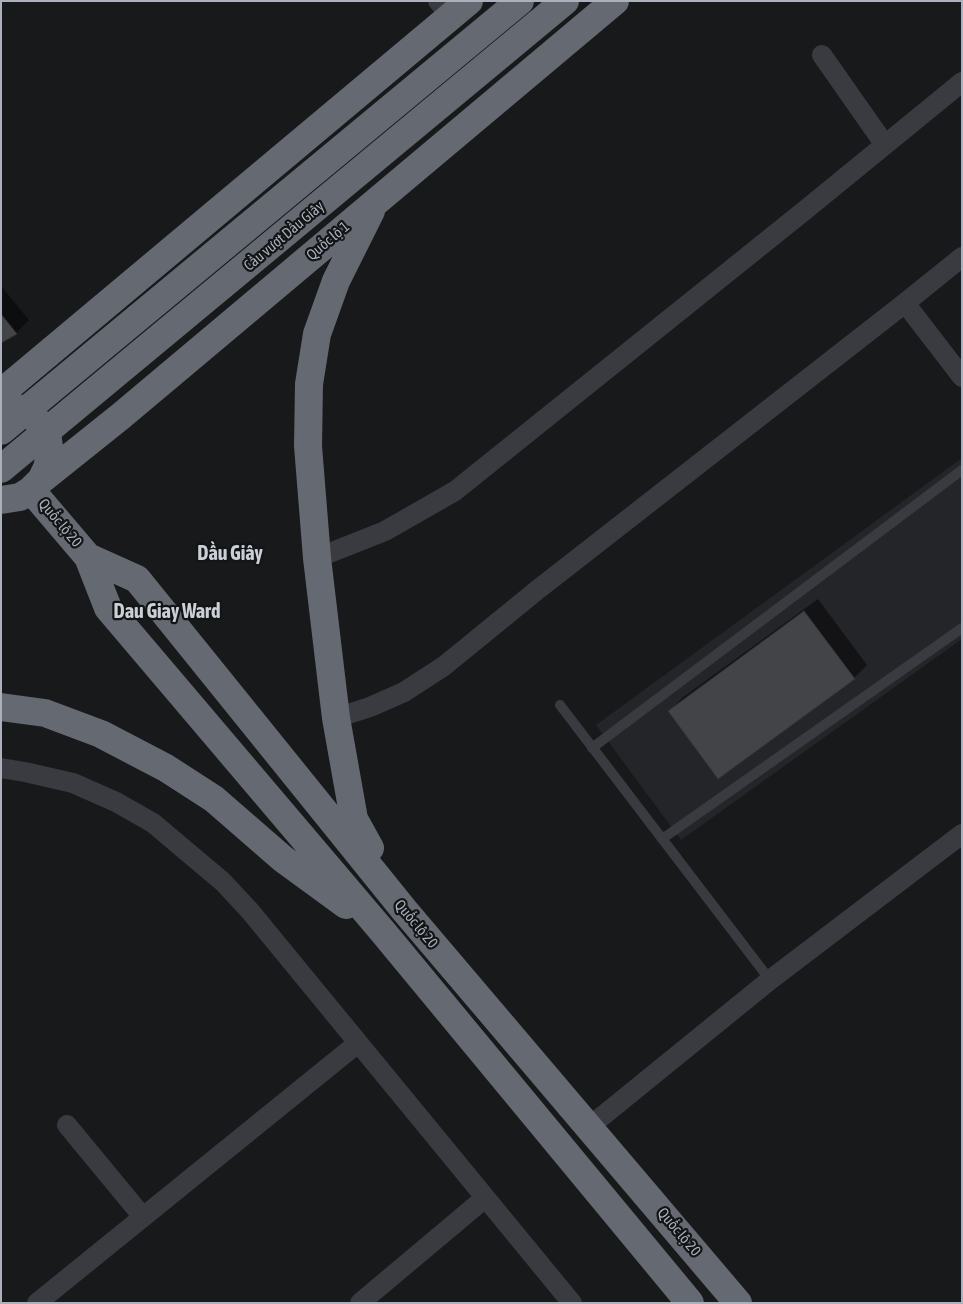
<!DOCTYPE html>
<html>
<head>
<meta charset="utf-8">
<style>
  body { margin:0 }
  #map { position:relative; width:963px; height:1304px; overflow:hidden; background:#18191b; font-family:"Asap Condensed",sans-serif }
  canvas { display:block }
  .frame { position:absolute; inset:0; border:2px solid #aab1bb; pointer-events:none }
</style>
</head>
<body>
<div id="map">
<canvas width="963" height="1304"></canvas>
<div class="frame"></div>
</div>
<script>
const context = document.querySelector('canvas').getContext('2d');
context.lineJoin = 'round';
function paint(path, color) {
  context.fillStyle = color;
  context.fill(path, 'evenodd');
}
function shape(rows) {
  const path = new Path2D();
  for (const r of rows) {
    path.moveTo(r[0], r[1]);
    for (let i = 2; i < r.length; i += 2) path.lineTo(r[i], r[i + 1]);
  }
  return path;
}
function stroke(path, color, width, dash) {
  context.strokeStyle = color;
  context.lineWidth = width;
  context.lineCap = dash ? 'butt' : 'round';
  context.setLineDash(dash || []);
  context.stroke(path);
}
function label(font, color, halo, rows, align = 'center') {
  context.font = font + ' "Asap Condensed",sans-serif';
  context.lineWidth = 4.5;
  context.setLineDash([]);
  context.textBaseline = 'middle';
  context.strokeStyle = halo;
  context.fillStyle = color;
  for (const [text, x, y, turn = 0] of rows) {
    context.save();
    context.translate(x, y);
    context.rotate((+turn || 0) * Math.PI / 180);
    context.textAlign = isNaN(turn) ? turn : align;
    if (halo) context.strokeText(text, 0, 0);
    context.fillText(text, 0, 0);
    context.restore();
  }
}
paint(shape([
  [962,458,962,639,681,840,596,725]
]), '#242528');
paint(shape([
  [1,286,29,320,16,333,1,341],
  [818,599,867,665,854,678,670,711,682,698]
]), '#0007');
const building = shape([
  [1,314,17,334,1,343,1,314],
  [804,611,855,679,718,779,668,711,804,611]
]);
paint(building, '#424448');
stroke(building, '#323337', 1);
stroke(shape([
  [560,705,770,980],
  [592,748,962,470],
  [662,839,962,628]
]), '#393b40', 10);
stroke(shape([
  [438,1,451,17],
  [822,55,885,145],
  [905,303,962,377],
  [317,558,385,531,455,491,804,211,962,82],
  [336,718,370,707,404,692,444,666,536,591,905,303,962,257],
  [1,768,25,772,73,783,116,802,153,823,223,882,250,911,572,1303],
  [67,1125,143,1217],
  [589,1127,770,980,962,834],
  [37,1303,358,1043],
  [360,1303,485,1198]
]), '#393b40', 20);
stroke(shape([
  [1,393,469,1],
  [41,480,121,416,615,1],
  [31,490,88,557,108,608,383,932,690,1303],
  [1,500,20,497,31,490,41,480,47,468,50,454,48,440,43,428,34,417,23,410,10,406,3,406],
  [88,557,137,579,405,911,738,1303],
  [1,707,45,713,101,734,166,768,214,799,283,859,346,905],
  [370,848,354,819,336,718,317,558,308,446,309,384,317,334,336,281,371,211]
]), '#656971', 28);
stroke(shape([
  [1,431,520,1],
  [1,469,565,1]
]), '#656971', 28);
label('15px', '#aab1bb', '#131416', [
  ["Cầu vượt Dầu Giây",284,236,-40],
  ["Quốc lộ 1",328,241,-40],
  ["Quốc lộ 20",60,523,50],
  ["Quốc lộ 20",416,924,50],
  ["Quốc lộ 20",679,1232,50]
]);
label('bold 20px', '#cbd0d7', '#131416', [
  ["Dầu Giây",230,554],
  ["Dau Giay Ward",167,612]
]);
</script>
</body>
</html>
